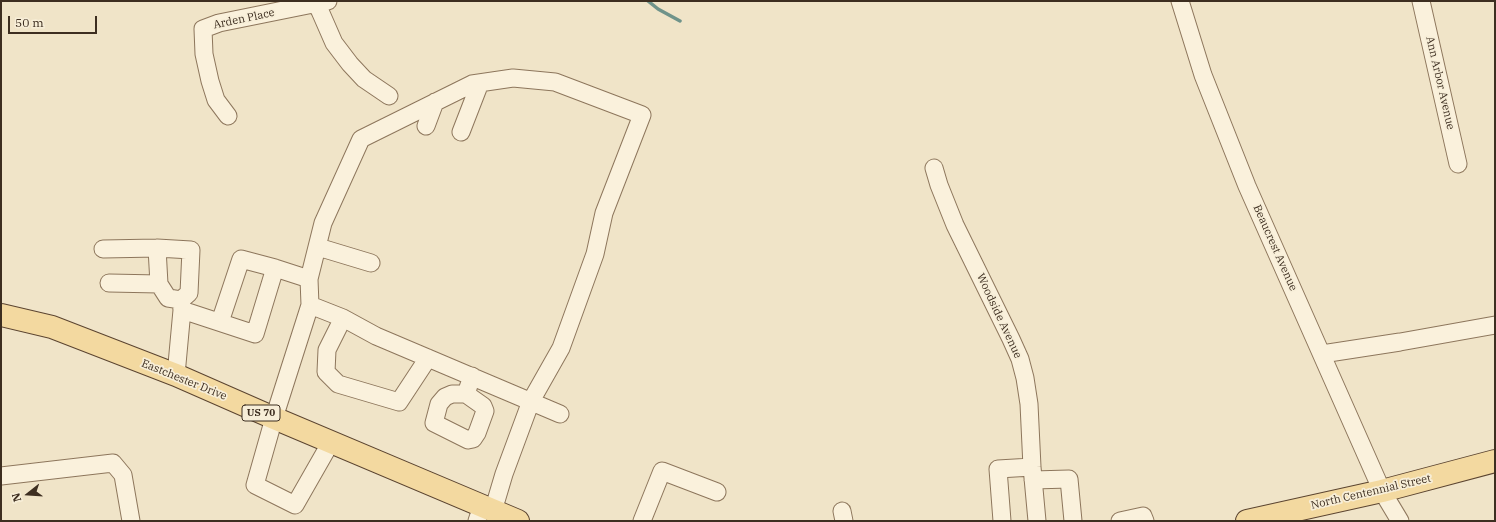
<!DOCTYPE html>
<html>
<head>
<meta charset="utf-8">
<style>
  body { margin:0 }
  #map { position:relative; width:1496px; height:522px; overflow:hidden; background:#f0e4c8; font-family:"IBM Plex Serif",serif }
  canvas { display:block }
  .frame { position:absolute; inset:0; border:2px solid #3d2e20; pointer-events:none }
  .north { position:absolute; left:8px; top:474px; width:40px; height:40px; -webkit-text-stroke:3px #f7eed8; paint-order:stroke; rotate:253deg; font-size:11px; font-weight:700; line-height:16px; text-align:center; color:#3d2e20 }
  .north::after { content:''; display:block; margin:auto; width:14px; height:18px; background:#3d2e20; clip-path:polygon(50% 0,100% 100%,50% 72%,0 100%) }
  .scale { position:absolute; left:8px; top:16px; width:89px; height:18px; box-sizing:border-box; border:2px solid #3d2e20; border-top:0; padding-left:5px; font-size:12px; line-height:14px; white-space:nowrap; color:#3d2e20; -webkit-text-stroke:3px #f7eed8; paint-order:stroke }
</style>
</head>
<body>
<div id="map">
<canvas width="1496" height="522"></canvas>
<div class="frame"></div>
<div class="north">N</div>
<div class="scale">50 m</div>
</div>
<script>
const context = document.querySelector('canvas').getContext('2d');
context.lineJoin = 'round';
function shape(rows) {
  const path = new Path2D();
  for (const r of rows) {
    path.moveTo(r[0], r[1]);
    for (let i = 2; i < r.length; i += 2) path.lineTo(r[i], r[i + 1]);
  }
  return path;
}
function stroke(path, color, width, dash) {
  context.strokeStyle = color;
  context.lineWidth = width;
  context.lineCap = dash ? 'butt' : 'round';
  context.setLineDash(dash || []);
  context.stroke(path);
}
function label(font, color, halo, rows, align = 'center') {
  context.font = font + ' "IBM Plex Serif",serif';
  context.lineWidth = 3.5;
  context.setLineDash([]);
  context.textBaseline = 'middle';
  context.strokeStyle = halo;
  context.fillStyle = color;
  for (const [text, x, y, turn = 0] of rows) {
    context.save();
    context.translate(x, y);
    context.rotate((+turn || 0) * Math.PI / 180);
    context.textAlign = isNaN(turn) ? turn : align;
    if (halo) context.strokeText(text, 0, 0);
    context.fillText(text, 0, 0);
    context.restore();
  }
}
stroke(shape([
  [648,1,658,9,680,21]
]), '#6f938a', 3.5);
const minor = shape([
  [314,1,320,11,334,43,350,64,364,79,389,96],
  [1180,1,1203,75,1247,186,1382,491,1400,521],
  [1421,1,1458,164],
  [228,116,216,100,210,81,204,54,203,29,219,23,328,1],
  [426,126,435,102],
  [461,132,480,83],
  [934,168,939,185,955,225,1011,339,1020,359,1025,378,1029,404,1032,467,1037,521],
  [318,247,371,263],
  [157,248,159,284,168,298,181,300],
  [103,249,157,248,191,250,189,293,181,300,182,310,176,375],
  [109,283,159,284],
  [310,305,309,279,323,223,361,139,472,84,513,78,555,82,642,115,604,213,595,254,561,348,531,401,504,474,493,511],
  [182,310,255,334,275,268],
  [343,318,327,350,326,372,338,384,399,402,428,358],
  [220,322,241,259,275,268,309,279],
  [1322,354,1400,342,1495,325],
  [466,394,483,406,485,411,477,433,473,439,468,440,434,423,439,404,445,397,452,394,466,394,472,376],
  [331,442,295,505,255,485,274,418,310,305,343,318,376,336,560,414],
  [1,476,113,463,123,475,131,521],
  [1033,480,1069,479,1073,521],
  [842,511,844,521],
  [477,521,482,506],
  [642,521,662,471,717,492],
  [1002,521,998,469,1032,467],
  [1120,521,1143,516,1145,521]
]);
const major = shape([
  [1,315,52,327,176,375,274,418,518,521],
  [1247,521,1382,491,1495,461]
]);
stroke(minor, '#8d765c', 19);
stroke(major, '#5b4430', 24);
stroke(minor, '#faf1dc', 17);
stroke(major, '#f3d9a0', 22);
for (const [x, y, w] of [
  [261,413,38]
]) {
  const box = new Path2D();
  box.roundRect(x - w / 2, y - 8, w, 16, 3);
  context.fillStyle = '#f7eed8';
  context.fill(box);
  stroke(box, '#3d2e20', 1);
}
label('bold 10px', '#3d2e20', null, [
  ["US 70",261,413]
]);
label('11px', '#3d2e20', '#f7eed8', [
  ["Arden Place",244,19,-12],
  ["Ann Arbor Avenue",1440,83,77],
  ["Beaucrest Avenue",1275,248,66],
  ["Woodside Avenue",999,316,65],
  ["Eastchester Drive",184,380,22],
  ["North Centennial Street",1371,492,-13]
]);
</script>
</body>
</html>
